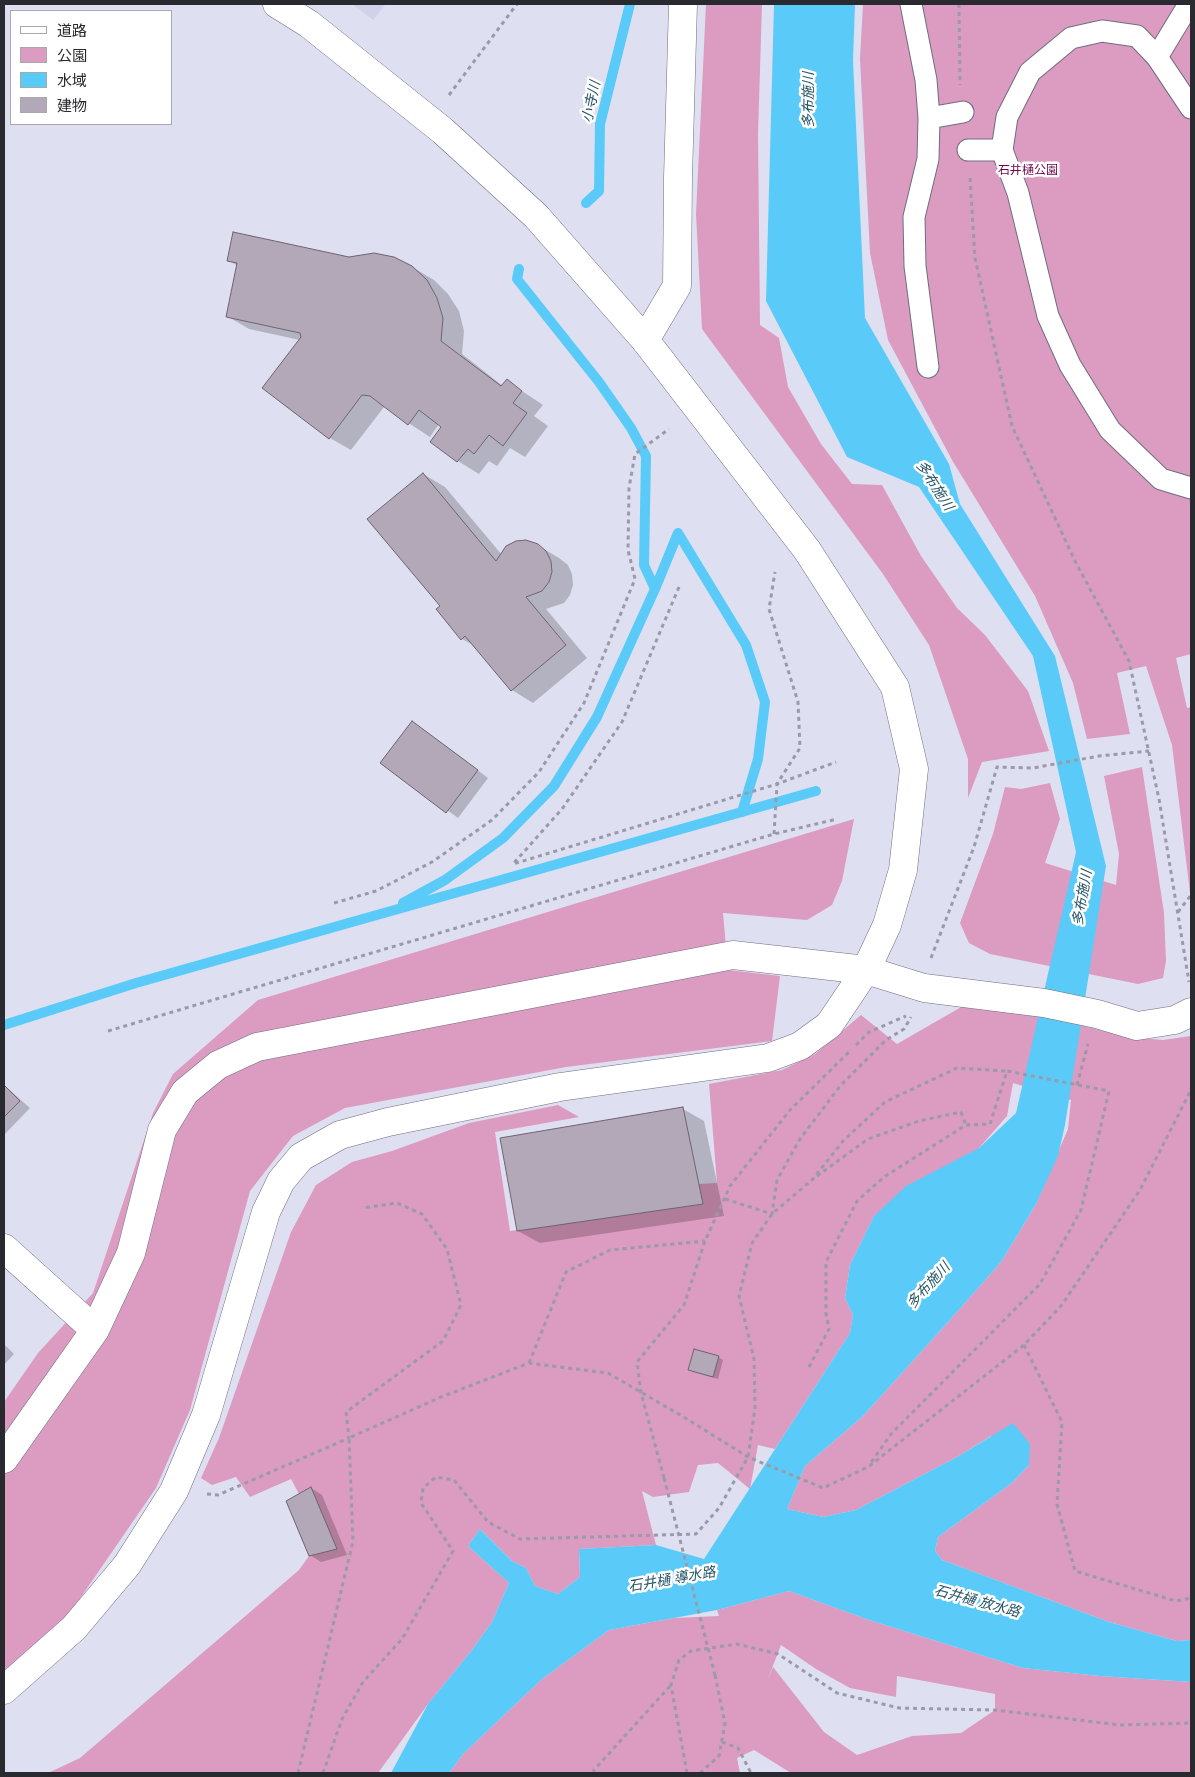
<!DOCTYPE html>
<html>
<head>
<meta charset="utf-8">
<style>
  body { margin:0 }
  #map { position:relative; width:1195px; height:1777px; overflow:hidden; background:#dfdff2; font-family:"DM Sans","Noto Sans JP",sans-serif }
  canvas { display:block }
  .frame { position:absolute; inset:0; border:5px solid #292930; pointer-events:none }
  .legend { position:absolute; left:10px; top:10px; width:162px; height:115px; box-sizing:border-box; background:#fff; border:1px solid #a9a9ac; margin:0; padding:6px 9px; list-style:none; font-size:15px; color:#292930 }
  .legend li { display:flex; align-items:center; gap:10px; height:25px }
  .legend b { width:25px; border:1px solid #a9a9ac }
</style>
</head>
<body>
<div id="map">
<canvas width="1195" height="1777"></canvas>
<div class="frame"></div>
<ul class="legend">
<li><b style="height:6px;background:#fff"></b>道路</li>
<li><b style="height:14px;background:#dc9bc0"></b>公園</li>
<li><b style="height:14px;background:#5acbf8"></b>水域</li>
<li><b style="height:14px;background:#b3a8b8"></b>建物</li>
</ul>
</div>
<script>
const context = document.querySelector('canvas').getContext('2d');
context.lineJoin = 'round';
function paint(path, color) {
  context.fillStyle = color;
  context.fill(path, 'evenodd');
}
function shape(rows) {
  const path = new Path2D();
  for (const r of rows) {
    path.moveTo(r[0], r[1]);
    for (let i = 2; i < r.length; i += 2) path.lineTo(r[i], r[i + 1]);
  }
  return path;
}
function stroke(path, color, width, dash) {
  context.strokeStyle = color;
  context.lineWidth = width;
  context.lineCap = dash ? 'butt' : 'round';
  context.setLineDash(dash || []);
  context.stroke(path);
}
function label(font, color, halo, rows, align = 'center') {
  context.font = font + ' "DM Sans","Noto Sans JP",sans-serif';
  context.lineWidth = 5;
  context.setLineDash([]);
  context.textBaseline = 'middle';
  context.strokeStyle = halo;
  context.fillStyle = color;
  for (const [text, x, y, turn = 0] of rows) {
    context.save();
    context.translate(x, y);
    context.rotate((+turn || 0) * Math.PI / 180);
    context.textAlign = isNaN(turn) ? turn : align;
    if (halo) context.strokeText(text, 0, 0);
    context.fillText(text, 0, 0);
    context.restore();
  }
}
paint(shape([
  [352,4,386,4,373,20]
]), '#d1d1eb');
paint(shape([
  [706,4,762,4,758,134,760,325,779,338,788,387,821,444,852,484,882,485,921,556,957,608,985,635,1028,691,1049,751,982,762,968,798,968,759,929,645,883,574,702,329,696,214],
  [863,4,1191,4,1191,654,1176,658,1187,708,1191,707,1191,901,1172,745,1146,666,1117,673,1130,734,1087,739,1073,683,1035,596,952,460,888,340,870,253,860,59],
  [1142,767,1164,913,1166,961,1163,978,1138,984,990,954,969,943,960,923,993,834,1005,787,1021,789,1050,783,1060,819,1045,863,1116,885,1119,854,1104,776],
  [854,819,842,881,832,905,807,920,723,913,728,970,780,976,772,1041,566,1067,345,1108,293,1136,250,1191,190,1410,156,1488,70,1613,4,1671,4,1402,38,1353,93,1293,153,1113,173,1074,258,1000],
  [963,1006,1053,1018,1127,1037,1163,1040,1191,1036,1191,1640,1177,1641,1109,1622,942,1560,935,1551,938,1537,1013,1482,1029,1465,991,1436,957,1457,856,1510,823,1517,787,1509,805,1466,863,1416,948,1322,1001,1262,1036,1204,1068,1129,1071,1100,1013,1083,1007,1116,979,1148,874,1216,850,1265,845,1298,853,1315,850,1333,775,1449,758,1445,750,1489,718,1463,698,1465,689,1492,653,1497,642,1491,656,1545,579,1549,580,1577,558,1594,535,1586,526,1568,512,1561,480,1529,468,1546,509,1583,492,1622,472,1650,428,1704,378,1773,48,1773,80,1758,299,1570,309,1556,336,1548,299,1494,291,1479,250,1497,236,1477,212,1485,201,1478,219,1438,291,1232,316,1185,352,1162,392,1151,469,1123,558,1105,579,1117,495,1132,510,1231,702,1204,698,1184,717,1183,709,1084,782,1070,815,1054,861,1015,897,1044],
  [789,1591,869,1620,1023,1668,1100,1676,1191,1682,1191,1773,791,1773,754,1750,737,1758,740,1773,449,1773,463,1754,542,1679,609,1630,674,1618,719,1616,717,1610],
  [781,1645,816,1669,850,1688,896,1697,897,1676,995,1694,995,1710,961,1733,912,1736,857,1755,824,1732,773,1667,767,1681]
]), '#dc9bc0');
paint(shape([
  [774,4,855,4,853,61,865,318,949,464,960,504,1055,656,1106,866,1065,1125,1058,1156,1036,1204,1001,1262,948,1322,863,1416,805,1466,787,1509,823,1517,856,1510,957,1457,1013,1423,1030,1444,1029,1465,1013,1482,938,1537,935,1551,942,1560,1109,1622,1177,1641,1191,1640,1191,1682,1100,1676,1023,1668,869,1620,789,1591,717,1610,609,1630,542,1679,463,1754,449,1773,391,1773,428,1704,472,1650,492,1622,509,1583,468,1546,480,1529,512,1561,526,1568,535,1586,558,1594,580,1577,579,1549,656,1545,704,1559,850,1333,853,1315,845,1298,850,1265,874,1216,906,1186,979,1148,1016,1113,1076,852,1033,656,919,487,847,457,766,301]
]), '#5acbf8');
paint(shape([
  [349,258,412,267,434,280,448,294,459,311,464,331,462,354,503,386,507,381,543,405,534,416,548,426,525,457,510,448,497,466,489,461,479,474,458,461,432,442,443,427,439,424,430,437,384,407,351,450,330,438,300,340,249,329,227,316,238,266,228,260],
  [423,474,445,487,502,555,537,545,559,558,568,565,572,574,573,585,570,595,564,603,546,609,587,658,533,703,512,690,475,646,462,639,441,606],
  [413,722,488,778,458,818,382,763],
  [4,1085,30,1108,4,1135],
  [683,1109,704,1121,724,1216,540,1243,518,1231],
  [4,1344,14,1354,4,1365],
  [718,1357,723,1360,718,1379,689,1370],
  [311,1488,322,1495,347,1555,321,1562,310,1555]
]), '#0003');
stroke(shape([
  [586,203,599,191,600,124,630,4],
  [519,269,517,279,599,382,631,428,646,456,644,565,655,589],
  [678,533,746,645,765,702,758,759,742,812],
  [403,903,445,880,503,838,554,786,597,717,655,589,678,533],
  [4,1025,136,983,816,791]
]), '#5acbf8', 10);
const building = shape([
  [233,232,349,257,374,253,394,257,412,266,427,280,437,298,443,318,441,341,501,386,507,379,522,391,513,403,527,413,503,446,489,435,474,454,468,449,457,462,430,442,441,427,419,410,408,425,370,396,362,395,329,439,262,388,301,337,300,333,226,317,237,263,227,261,233,232],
  [423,473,496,561,506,546,516,541,526,540,538,544,546,551,551,561,552,572,549,582,542,591,526,597,566,645,511,691,465,636,461,640,436,609,440,606,367,519,423,473],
  [412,721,478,770,446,813,380,763,412,721],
  [4,1085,20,1101,4,1117,4,1085],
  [683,1107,703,1204,517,1231,500,1138,683,1107],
  [694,1349,719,1356,713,1377,688,1370,694,1349],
  [311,1487,337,1549,309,1556,286,1501,311,1487]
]);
paint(building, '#b3a8b8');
stroke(building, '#6d6372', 1);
const pedestrian = shape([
  [911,4,926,80,929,118,928,159,914,217,915,266,928,367],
  [1157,57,1189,4],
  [1191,108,1157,57,1137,36,1102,31,1071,38,1030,72,1007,117,1002,150,1018,193,1048,316,1070,365,1110,430,1161,479,1191,488],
  [929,118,963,112],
  [968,150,1002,150]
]);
const minor = shape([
  [645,340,677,286,678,178,683,4],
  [4,1248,95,1330],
  [4,1459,95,1330,131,1253,162,1130,185,1092,218,1065,257,1047,733,955,866,970,924,988,1044,1003,1097,1014,1137,1026,1175,1020,1191,1012],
  [4,1690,74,1628,127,1565,174,1491,206,1415,266,1212,281,1181,301,1157,340,1135,388,1122,560,1087,768,1058,800,1046,829,1025,866,970]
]);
const tertiary = shape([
  [277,4,309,24,443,131,536,216,645,340,807,550,895,687,914,769,903,870,887,925,866,970]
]);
stroke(pedestrian, '#6e6e7e', 23);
stroke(minor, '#6e6e7e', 29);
stroke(tertiary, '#6e6e7e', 29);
stroke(shape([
  [959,4,960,85],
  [449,95,517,4],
  [970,178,975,258,1012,426,1076,563,1129,661,1159,799,1189,982],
  [679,587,622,722,562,809,513,864,777,784,836,762],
  [774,834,777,784,800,748,798,702,769,609,775,572],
  [334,903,376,891,432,862,492,820,539,772,584,703,635,579,628,550,629,488,635,454,669,429],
  [1178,912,1191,895],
  [931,958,974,847,997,767,1033,768,1099,756,1149,751],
  [108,1031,774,834,837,819],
  [856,1045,869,1032,906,1016],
  [1077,1085,1088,1044],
  [817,1176,868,1139,919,1121,961,1112,966,1125],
  [725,1199,772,1214,777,1180,800,1139,841,1085,886,1040,904,1029,911,1017],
  [1024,1345,1062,1422,1057,1504,1075,1571,1176,1601,1191,1598],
  [529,1363,566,1272,610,1250,705,1241],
  [809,1367,829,1329,826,1314,826,1262,857,1201,884,1177,966,1125,990,1124,1007,1071,1109,1091,1081,1210,1040,1284,891,1434,870,1464],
  [664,1478,641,1393,637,1362,684,1305,705,1241,730,1186,790,1110,850,1051],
  [207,1494,218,1495,349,1438,346,1412,443,1341,461,1305,447,1249,422,1214,397,1203,362,1208],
  [722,1742,738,1748,751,1773],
  [298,1773,353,1541,349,1438,441,1397,529,1363,608,1373,687,1419,748,1457,823,1488,868,1467,1024,1345,1061,1306,1140,1190,1191,1090],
  [323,1773,342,1719,363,1682,402,1639,453,1551,421,1503,423,1488,436,1477,454,1480,488,1522,520,1539,696,1534,719,1508,748,1457,755,1408,754,1359,739,1296,752,1243,772,1214,813,1179,843,1141,885,1102,957,1068,1007,1071],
  [594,1773,594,1770,671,1685],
  [687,1773,671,1685,679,1660,691,1651,737,1644,778,1654,837,1693,899,1708,995,1710,1120,1725,1191,1723],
  [700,1773,719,1756,725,1723,715,1675]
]), '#9a9aa8', 3, [4, 4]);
stroke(pedestrian, '#fff', 21);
stroke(minor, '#fff', 28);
stroke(tertiary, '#fff', 28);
stroke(shape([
  [664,1478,715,1675]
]), '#9a9aa8', 3, [4, 4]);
label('12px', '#6e0550', '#fff', [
  ["石井樋公園",1028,171]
]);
label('italic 14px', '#265568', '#fff', [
  ["多布施川",809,100,-90],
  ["小寺川",592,102,-78],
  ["多布施川",934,486,57],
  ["多布施川",1083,898,-80],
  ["多布施川",929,1286,-48],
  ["石井樋 導水路",672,1580,-10],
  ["石井樋 放水路",977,1602,15]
]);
</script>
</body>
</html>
